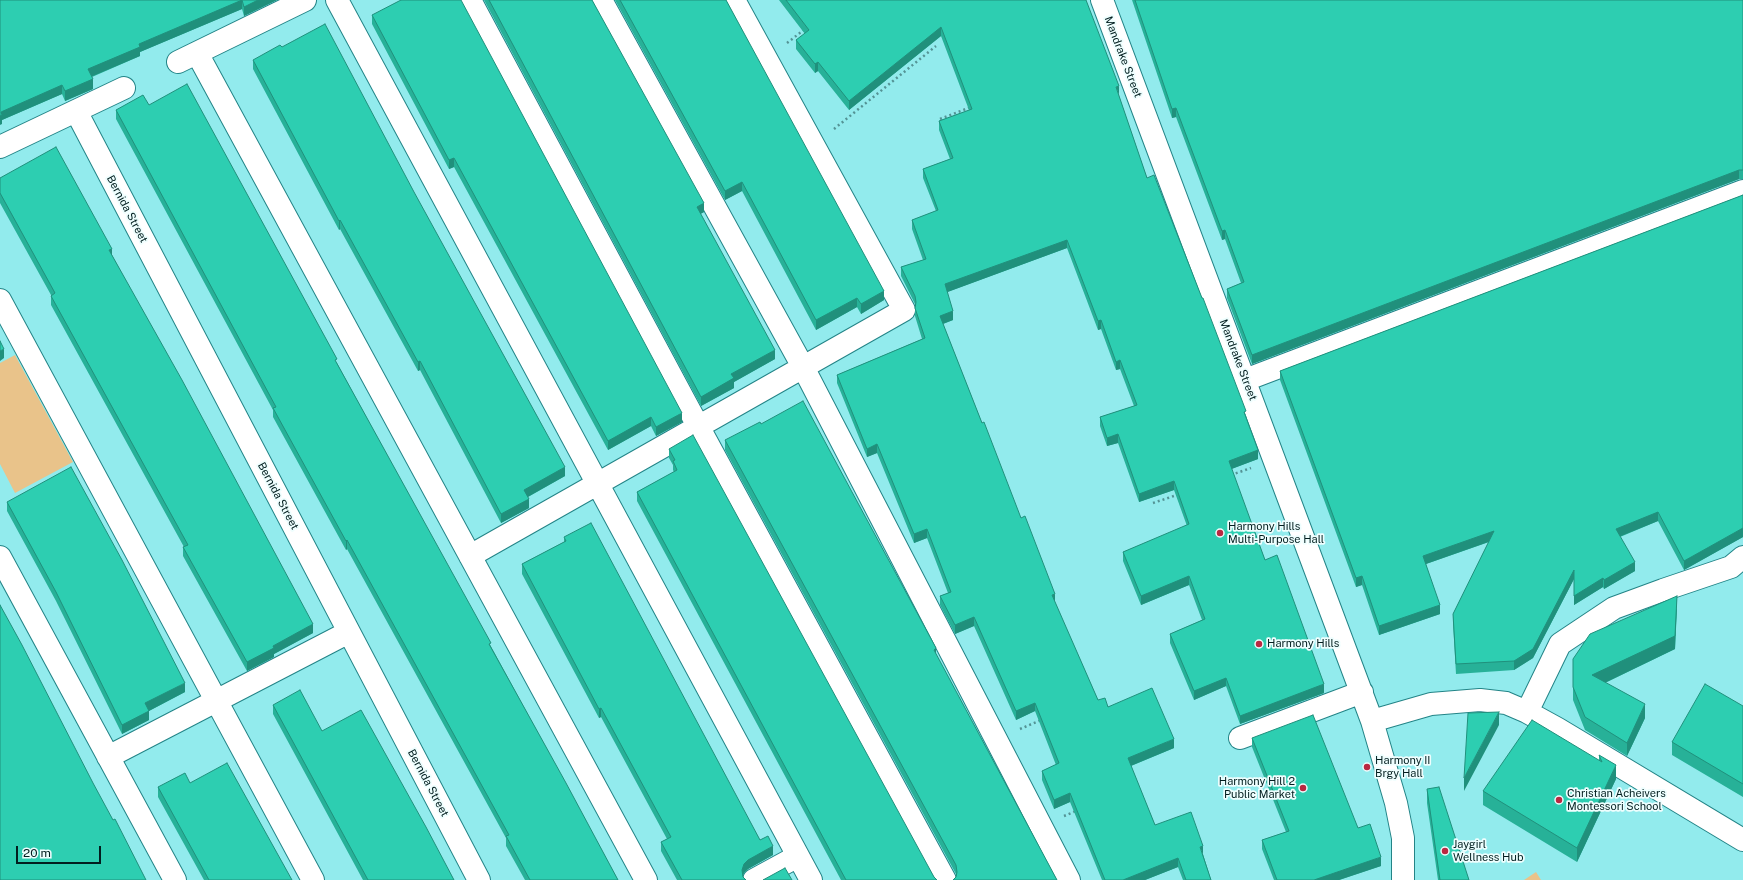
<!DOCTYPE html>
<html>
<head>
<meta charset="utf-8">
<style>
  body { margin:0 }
  #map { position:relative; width:1743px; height:880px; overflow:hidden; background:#92ebed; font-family:"Public Sans",sans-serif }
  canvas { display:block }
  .scale { position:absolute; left:16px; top:846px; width:85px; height:18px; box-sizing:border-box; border:2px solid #021e1f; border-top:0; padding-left:5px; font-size:12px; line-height:14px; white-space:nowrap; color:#021e1f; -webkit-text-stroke:3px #eefefe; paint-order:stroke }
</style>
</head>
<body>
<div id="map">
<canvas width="1743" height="880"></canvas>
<div class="scale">20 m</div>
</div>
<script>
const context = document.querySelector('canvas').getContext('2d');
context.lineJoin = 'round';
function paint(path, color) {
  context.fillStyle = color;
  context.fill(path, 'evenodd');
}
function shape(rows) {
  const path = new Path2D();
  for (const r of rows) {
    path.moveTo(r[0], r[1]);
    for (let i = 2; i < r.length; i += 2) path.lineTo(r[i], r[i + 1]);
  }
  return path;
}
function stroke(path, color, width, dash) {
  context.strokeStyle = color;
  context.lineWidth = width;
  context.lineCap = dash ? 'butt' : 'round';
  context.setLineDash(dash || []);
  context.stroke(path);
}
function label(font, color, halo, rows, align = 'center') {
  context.font = font + ' "Public Sans",sans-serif';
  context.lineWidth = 3.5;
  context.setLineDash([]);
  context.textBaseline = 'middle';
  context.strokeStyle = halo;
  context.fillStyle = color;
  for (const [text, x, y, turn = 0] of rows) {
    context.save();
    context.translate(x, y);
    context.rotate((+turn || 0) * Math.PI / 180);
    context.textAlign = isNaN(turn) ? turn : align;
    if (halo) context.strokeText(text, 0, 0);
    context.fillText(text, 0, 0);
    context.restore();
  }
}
paint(shape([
  [15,355,73,462,15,493,0,464,0,363],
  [1536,872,1541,880,1524,880]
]), '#e9c38a');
const minor = shape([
  [337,0,811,880],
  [470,0,698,426,945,880],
  [601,0,803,367,1069,880],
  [1102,0,1372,721,1396,803,1403,838,1403,880],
  [197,53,646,880],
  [178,62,305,0],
  [76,111,479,880],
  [0,147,124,88],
  [0,300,313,880],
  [1245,380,1743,191],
  [470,556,904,310,734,0],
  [0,557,175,880],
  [1527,712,1560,644,1614,608,1663,590,1731,567,1743,557],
  [1372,721,1431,704,1480,700,1506,703,1527,712,1558,729,1743,840],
  [1240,738,1362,692],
  [108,757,349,632],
  [754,880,798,856]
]);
stroke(minor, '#238487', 24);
stroke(shape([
  [787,43,805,29],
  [940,119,971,107],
  [834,129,936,46],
  [1231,475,1251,468],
  [1153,503,1177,495],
  [1020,729,1041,720],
  [1064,816,1076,811]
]), '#549395', 2.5, [2, 3]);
stroke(minor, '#fff', 22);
paint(shape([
  [0,0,277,0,244,16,242,9,140,52,140,56,92,77,93,89,65,101,62,94,2,120,2,124],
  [484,0,592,0,704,212,700,214,775,359,734,382,734,388,701,406],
  [615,0,726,0,884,300,861,314,857,307,816,330,742,191,725,200],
  [779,0,1086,0,1147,178,1246,416,1258,459,1231,469,1265,560,1324,693,1240,724,1226,686,1194,700,1170,643,1170,634,1202,620,1189,585,1141,605,1123,561,1123,552,1187,526,1174,490,1139,502,1118,443,1107,446,1100,426,1100,417,1134,406,1120,369,1116,370,1101,329,1098,330,1067,248,947,292,953,320,943,324,982,423,1055,603,1098,700,1174,748,1131,766,1155,825,1203,854,1211,880,1183,880,1178,867,1145,880,1102,880,1070,802,1054,809,1042,780,1042,771,1056,765,1035,711,1016,720,974,626,955,634,940,605,940,596,948,593,927,538,914,543,877,453,867,457,837,383,837,375,922,339,915,316,915,304,901,276,901,267,923,260,912,229,912,220,936,211,923,178,923,169,950,159,939,130,939,121,969,110,941,36,849,110,818,71,815,73,796,49,796,40,805,34],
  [1132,0,1743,0,1743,179,1739,179,1252,364,1227,298,1227,289,1241,283,1225,239,1222,240,1176,117,1172,118],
  [372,15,682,422,656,436,651,426,608,450,454,167,449,169,372,24],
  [253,60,565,476,528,497,529,508,501,523,420,370,418,371,340,229,339,230,253,69],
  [149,105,337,363,618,880,525,880,506,846,506,838,347,549,346,550,273,417,273,410,116,119,116,110],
  [0,178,112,255,313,633,274,654,274,657,247,671,183,556,183,547,184,547,51,305,51,295,0,203],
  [1743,195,1743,537,1684,570,1658,521,1620,537,1635,571,1604,589,1603,587,1574,605,1574,579,1533,658,1514,670,1456,674,1453,623,1453,614,1489,542,1426,564,1440,614,1379,635,1362,585,1356,587,1280,380,1280,371],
  [725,440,936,655,1057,880,956,877,956,874,725,450],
  [669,449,934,877,937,880,841,880,637,501,637,492,674,472,673,470,673,465,669,458],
  [7,502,185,692,149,711,149,720,122,734,56,601,7,511],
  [564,537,760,840,773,855,748,869,744,873,743,875,743,877,746,880,677,880,661,851,661,842,667,839,601,717,599,718,522,574,522,564,564,542],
  [1677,609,1675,649,1605,683,1645,718,1627,756,1585,730,1573,700,1573,659],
  [273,705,322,731,454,880,363,880,273,714],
  [1743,706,1743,797,1672,755,1672,742],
  [1252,738,1358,828,1381,866,1339,880,1274,880,1262,849,1262,840,1286,832,1252,747],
  [1599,755,1616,779,1577,862,1483,805,1483,791,1599,761],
  [190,783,292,880,204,880,158,797,158,787],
  [1427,789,1469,880,1438,880,1427,803]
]), '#27b198');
paint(shape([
  [242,0,242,9,140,52,140,56,88,78,88,69,139,44],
  [258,0,277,0,244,16,244,7],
  [941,27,941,36,849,110,849,101],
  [818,62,818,71,815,73,815,64],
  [93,79,93,89,65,101,65,91],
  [62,85,62,94,2,120,2,124,0,125,0,116,1,112],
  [1119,86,1119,95,1116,87],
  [1176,108,1176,117,1172,118,1172,109],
  [454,158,454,167,449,169,449,160],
  [1739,170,1739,179,1252,364,1252,355],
  [742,182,742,191,725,200,725,191],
  [704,203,704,212,697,216,697,207],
  [340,220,340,229,339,230,339,221],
  [1225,230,1225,239,1222,240,1222,231],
  [1067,240,1067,248,945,293,945,284],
  [112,249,112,258,109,250],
  [884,291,884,300,861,314,861,304],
  [857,298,857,307,816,330,816,320],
  [953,311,953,320,940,325,940,316],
  [1101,320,1101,329,1098,330,1098,321],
  [4,349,4,358,0,361,0,351],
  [775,350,775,359,734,382,734,388,701,406,701,397,731,374],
  [1120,360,1120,369,1116,370,1116,362],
  [420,361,420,370,418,371,418,362],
  [682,413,682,422,656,436,656,427],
  [651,417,651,426,608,450,608,441],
  [1118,434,1118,443,1107,446,1107,438],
  [877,444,877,453,867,457,867,449],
  [1258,450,1258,459,1229,470,1229,461],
  [565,467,565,476,524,499,524,490],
  [1174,481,1174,490,1139,502,1139,494],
  [529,499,529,508,501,523,501,514],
  [1658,512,1658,521,1616,538,1616,529],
  [1743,528,1743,537,1684,570,1684,561],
  [927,529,927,538,914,543,914,534],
  [1494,531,1494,540,1423,565,1423,556],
  [347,540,347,549,346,550,346,541],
  [1635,562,1635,571,1604,589,1604,580],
  [1574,570,1574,579,1533,658,1514,670,1514,661],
  [1189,576,1189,585,1141,605,1141,596],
  [1362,576,1362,585,1356,587,1356,578],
  [1603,578,1603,587,1574,605,1574,596],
  [1055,594,1055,603,1052,595],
  [1677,596,1675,649,1592,689,1592,675],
  [1440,605,1440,614,1379,635,1379,626],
  [974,617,974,626,955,634,955,625],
  [313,624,313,633,274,654,274,657,247,671,247,662,273,646],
  [936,648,936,658,934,650],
  [1226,678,1226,686,1194,700,1194,691],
  [185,683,185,692,145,713,145,703],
  [1324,684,1324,693,1240,724,1240,716],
  [1035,703,1035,711,1016,720,1016,711],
  [1645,704,1645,718,1627,756,1627,743],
  [601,708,601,717,599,718,599,709],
  [149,711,149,720,122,734,122,725],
  [1499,712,1499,725,1464,791,1464,778],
  [1174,739,1174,748,1128,767,1128,758],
  [1616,765,1616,779,1577,862,1577,848],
  [1070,793,1070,802,1054,809,1054,800],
  [773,846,773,855,748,869,744,873,742,879,742,870,744,864,748,860],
  [1203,846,1203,855,1200,847],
  [1381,857,1381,866,1339,880,1314,880],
  [1178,858,1178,867,1145,880,1123,880]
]), '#20907c');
const building = shape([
  [0,0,258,0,244,7,242,0,139,44,140,47,88,69,93,79,65,91,62,85,1,112,2,115,0,116,0,0],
  [401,0,461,0,682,413,656,427,651,417,608,441,454,158,449,160,372,15,401,0],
  [489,0,592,0,704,203,697,207,775,350,731,374,734,378,701,397,489,0],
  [620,0,726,0,884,291,861,304,857,298,816,320,742,182,725,191,620,0],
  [786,0,1086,0,1119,86,1116,87,1147,178,1154,175,1202,298,1203,298,1246,411,1244,412,1258,450,1229,461,1265,560,1277,555,1324,684,1240,716,1226,678,1194,691,1170,634,1205,619,1189,576,1141,596,1123,552,1189,524,1174,481,1139,494,1118,434,1107,438,1100,417,1137,405,1120,360,1116,362,1101,320,1098,321,1067,240,945,284,953,311,940,316,982,423,984,422,1021,518,1025,516,1055,594,1052,595,1098,700,1105,698,1108,707,1152,688,1174,739,1128,758,1155,825,1191,812,1203,846,1200,847,1211,880,1186,880,1178,858,1123,880,1105,880,1070,793,1054,800,1042,771,1059,763,1035,703,1016,711,974,617,955,625,940,596,951,592,927,529,914,534,877,444,867,449,837,375,925,338,915,308,916,302,915,296,901,267,926,259,912,220,938,210,923,169,953,158,939,121,972,109,941,27,849,101,818,62,815,64,796,40,809,30,786,0],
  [1135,0,1743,0,1743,170,1739,170,1252,355,1227,289,1244,282,1225,230,1222,231,1176,108,1172,109,1135,0],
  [325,24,414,192,565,467,524,490,529,499,501,514,420,361,418,362,340,220,339,221,253,60,280,45,282,47,325,24],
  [187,84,337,359,335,360,491,643,489,644,566,783,618,880,530,880,506,836,509,835,347,540,346,541,273,408,276,407,116,110,143,95,149,105,187,84],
  [56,147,112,249,109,250,182,380,313,624,273,646,274,648,247,662,183,547,188,545,51,296,55,293,0,193,0,178,56,147],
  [1743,195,1743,528,1684,561,1658,512,1616,529,1635,562,1604,580,1603,578,1574,596,1574,570,1533,649,1514,661,1456,664,1453,614,1494,531,1423,556,1440,605,1379,626,1362,576,1356,578,1280,371,1743,195],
  [0,341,4,349,0,351,0,341],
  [803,401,936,648,934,650,1057,880,953,880,956,877,957,872,956,865,725,440,760,422,761,424,803,401],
  [693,435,934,877,937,880,846,880,637,492,677,470,673,461,675,460,669,449,693,435],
  [71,467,122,560,185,683,145,703,149,711,122,725,56,592,7,502,71,467],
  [591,523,760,840,768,836,773,846,748,860,744,864,742,870,743,877,746,880,682,880,661,842,671,837,601,708,599,709,522,564,566,541,564,537,591,523],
  [1677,596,1675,636,1592,675,1645,704,1627,743,1585,717,1573,687,1573,659,1590,634,1677,596],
  [0,605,22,645,93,783,113,820,115,819,146,880,0,880,0,605],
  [1705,684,1743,706,1743,784,1672,742,1705,684],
  [300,690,322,731,361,710,426,827,454,880,368,880,273,705,300,690],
  [1499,712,1464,778,1468,713,1499,712],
  [1313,715,1358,828,1370,824,1381,857,1314,880,1277,880,1262,840,1289,831,1252,738,1313,715],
  [1532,720,1602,762,1599,755,1616,765,1577,848,1483,791,1532,720],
  [227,763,292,880,209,880,158,787,185,773,190,783,227,763],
  [1439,787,1469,880,1440,880,1427,789,1439,787],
  [785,868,792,880,763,880,785,868]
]);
paint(building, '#2dceb1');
stroke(building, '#20907c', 1);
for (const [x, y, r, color] of [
  [1220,533,4,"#b92841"],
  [1259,644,4,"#b92841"],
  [1367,767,4,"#b92841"],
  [1303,788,4,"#b92841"],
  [1559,800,4,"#b92841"],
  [1445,851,4,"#b92841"]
]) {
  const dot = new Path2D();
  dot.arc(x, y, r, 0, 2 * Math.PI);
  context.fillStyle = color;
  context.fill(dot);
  stroke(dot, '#eefefe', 1.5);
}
label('11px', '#021e1f', '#eefefe', [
  ["Mandrake Street",1123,57,69],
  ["Bernida Street",127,209,62],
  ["Mandrake Street",1238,360,69],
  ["Bernida Street",278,496,62],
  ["Bernida Street",428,783,62]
]);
label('11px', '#021e1f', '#eefefe', [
  ["Harmony Hills",1228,527],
  ["Multi-Purpose Hall",1228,540],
  ["Harmony Hills",1267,644],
  ["Harmony II",1375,761],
  ["Brgy Hall",1375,774],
  ["Harmony Hill 2",1295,782,"right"],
  ["Public Market",1295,795,"right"],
  ["Christian Acheivers",1567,794],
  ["Montessori School",1567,807],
  ["Jaygirl",1453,845],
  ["Wellness Hub",1453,858]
], 'left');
</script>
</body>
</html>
